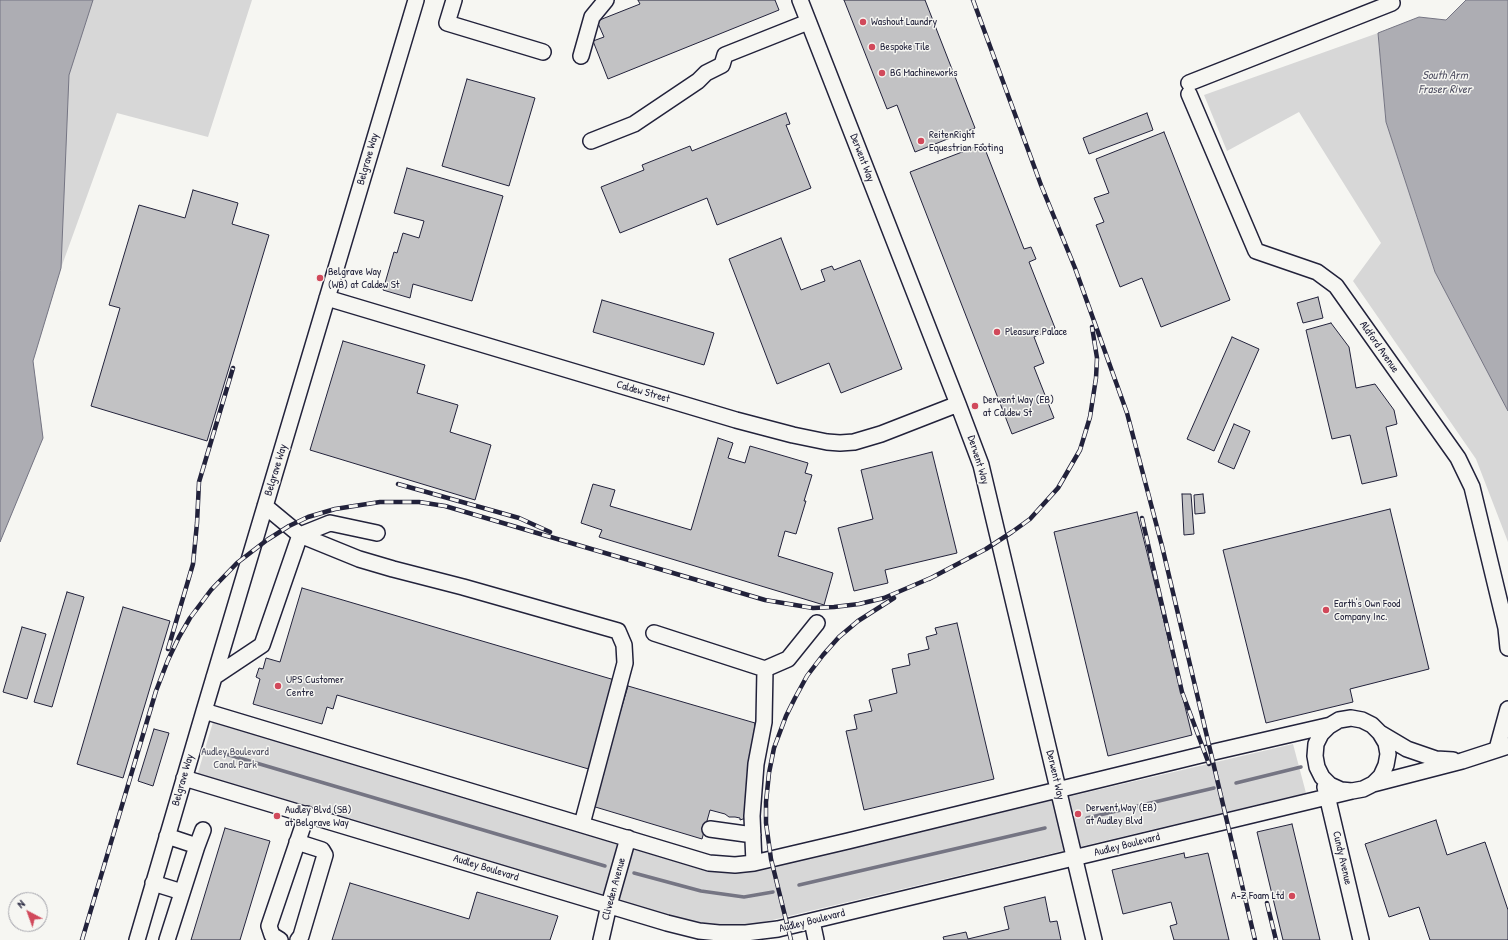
<!DOCTYPE html>
<html>
<head>
<meta charset="utf-8">
<style>
  body { margin:0 }
  #map { position:relative; width:1508px; height:940px; overflow:hidden; background:#f6f6f2; font-family:"Patrick Hand",sans-serif }
  canvas { display:block }
  .north { position:absolute; left:8px; top:892px; width:40px; height:40px; box-sizing:border-box; background:#f6f6f2; border:1px solid #a1a1a9; border-radius:50%; rotate:319deg; font-size:11px; font-weight:700; line-height:16px; text-align:center; color:#22223b }
  .north::after { content:''; display:block; margin:auto; width:14px; height:18px; background:#d1495b; clip-path:polygon(50% 0,100% 100%,50% 72%,0 100%) }
</style>
</head>
<body>
<div id="map">
<canvas width="1508" height="940"></canvas>
<div class="north">N</div>
</div>
<script>
const context = document.querySelector('canvas').getContext('2d');
context.lineJoin = 'round';
function paint(path, color) {
  context.fillStyle = color;
  context.fill(path, 'evenodd');
}
function shape(rows) {
  const path = new Path2D();
  for (const r of rows) {
    path.moveTo(r[0], r[1]);
    for (let i = 2; i < r.length; i += 2) path.lineTo(r[i], r[i + 1]);
  }
  return path;
}
function stroke(path, color, width, dash) {
  context.strokeStyle = color;
  context.lineWidth = width;
  context.lineCap = dash ? 'butt' : 'round';
  context.setLineDash(dash || []);
  context.stroke(path);
}
function label(font, color, halo, rows, align = 'center') {
  context.font = font + ' "Patrick Hand",sans-serif';
  context.lineWidth = 3;
  context.setLineDash([]);
  context.textBaseline = 'middle';
  context.strokeStyle = halo;
  context.fillStyle = color;
  for (const [text, x, y, turn = 0] of rows) {
    context.save();
    context.translate(x, y);
    context.rotate((+turn || 0) * Math.PI / 180);
    context.textAlign = isNaN(turn) ? turn : align;
    if (halo) context.strokeText(text, 0, 0);
    context.fillText(text, 0, 0);
    context.restore();
  }
}
paint(shape([
  [0,0,252,0,208,137,117,113,61,268,33,360,43,438,0,542],
  [1378,33,1386,122,1435,272,1508,411,1508,542,1476,459,1353,281,1381,243,1299,112,1227,151,1204,95],
  [213,722,709,872,748,872,1293,744,1306,793,747,926,707,924,662,914,197,776]
]), '#d7d7d7');
const water = shape([
  [0,0,93,0,69,75,61,268,33,361,43,438,0,542,0,0],
  [1466,0,1508,0,1508,411,1435,272,1386,122,1378,33,1419,17,1446,20,1466,0]
]);
paint(water, '#adadb3');
stroke(water, '#757583', 1);
stroke(shape([
  [219,752,605,866],
  [1236,783,1301,767],
  [1087,818,1214,788],
  [634,873,701,891,744,897,773,892],
  [799,885,1045,828]
]), '#757583', 3.5);
const building = shape([
  [638,0,775,0,779,10,608,79,593,41,604,37,597,21,640,4,638,0],
  [844,0,925,0,975,128,915,152,897,105,887,109,844,0],
  [467,79,535,98,509,186,442,166,467,79],
  [786,113,790,124,786,125,811,188,717,225,707,198,620,233,601,187,644,170,642,165,690,146,692,151,786,113],
  [1147,113,1153,130,1089,154,1083,138,1147,113],
  [1164,132,1230,300,1161,327,1142,278,1120,287,1096,225,1104,222,1094,198,1109,193,1096,159,1164,132],
  [983,144,1024,249,1031,247,1036,259,1029,262,1055,328,1034,337,1044,363,1034,367,1054,418,1012,434,910,172,983,144],
  [407,168,503,196,472,301,413,284,410,298,383,290,394,252,397,253,403,233,419,238,424,221,394,213,407,168],
  [193,190,238,203,232,224,269,235,207,441,91,406,120,308,109,305,139,205,185,218,193,190],
  [781,238,801,290,825,281,821,270,832,266,834,270,860,260,902,369,841,393,829,363,777,384,729,259,781,238],
  [1318,297,1323,318,1303,323,1297,303,1318,297],
  [602,300,714,333,704,365,593,332,602,300],
  [1331,323,1349,347,1356,388,1375,384,1394,410,1397,424,1386,427,1397,476,1362,484,1350,435,1332,439,1306,330,1331,323],
  [1232,337,1259,349,1214,451,1187,439,1232,337],
  [343,341,425,365,417,393,458,405,450,432,491,445,475,500,310,450,343,341],
  [1234,424,1250,431,1234,469,1218,462,1234,424],
  [718,438,733,443,728,458,745,463,750,446,808,463,805,473,812,475,804,501,806,501,796,534,785,531,778,556,833,573,824,605,599,537,602,530,581,523,593,484,615,490,610,506,691,530,718,438],
  [932,452,957,553,885,570,888,583,854,591,838,528,873,519,861,470,932,452],
  [1182,494,1191,494,1194,534,1184,535,1182,494],
  [1203,494,1205,513,1195,514,1194,495,1203,494],
  [1390,509,1429,669,1350,689,1353,702,1266,723,1223,550,1390,509],
  [1137,512,1192,735,1108,756,1054,532,1137,512],
  [302,588,618,681,592,770,337,695,333,709,327,707,322,724,253,704,260,679,256,677,259,668,263,669,266,658,280,662,302,588],
  [67,592,84,597,52,707,34,702,67,592],
  [123,607,170,621,123,778,77,764,123,607],
  [957,623,994,779,864,810,846,731,857,729,854,715,872,711,869,700,897,693,892,669,910,665,908,654,929,649,926,637,937,634,935,628,957,623],
  [22,627,46,634,27,699,3,692,22,627],
  [628,686,755,723,746,818,740,820,740,818,735,817,729,817,725,814,710,810,702,839,592,806,628,686],
  [154,729,169,733,153,786,138,781,154,729],
  [1436,820,1447,855,1485,842,1508,910,1508,940,1430,940,1419,907,1389,917,1365,844,1436,820],
  [1292,824,1320,940,1283,940,1257,832,1292,824],
  [225,828,270,841,240,940,191,940,225,828],
  [1184,853,1185,858,1208,853,1229,940,1174,940,1170,926,1177,924,1171,902,1123,914,1112,870,1184,853],
  [350,883,469,919,477,892,558,916,550,940,332,940,350,883],
  [1045,897,1050,922,1057,921,1061,940,944,940,943,937,966,932,968,939,1009,929,1004,907,1045,897]
]);
paint(building, '#c2c2c4');
stroke(building, '#22223b', 1);
const minor = shape([
  [454,0,447,23,543,52],
  [800,0,958,404,981,465,1094,940],
  [581,56,592,17,606,0],
  [1189,83,1392,3],
  [1189,94,1256,251,1317,272,1336,286,1458,458,1472,487,1506,628,1508,648],
  [591,141,634,124,698,81,706,73,722,65,725,55,808,22],
  [327,298,736,420,793,435,827,442,840,443,854,442,881,434,958,404],
  [300,535,359,559,393,569,463,587,618,631,624,645,625,663,582,824],
  [300,535,330,523,377,533],
  [654,633,765,669,764,722,756,764,752,816,754,863],
  [765,669,788,659,817,623],
  [214,677,262,645,300,535,265,506],
  [204,711,709,863,735,865,754,863,848,841,1205,754,1331,725],
  [1380,733,1407,749,1436,759,1453,760],
  [1497,749,1508,709],
  [184,778,667,923,699,931,719,933,746,933,778,929,1352,791],
  [1373,784,1381,776,1386,765,1388,754,1386,743,1380,733,1372,725,1362,720,1351,718,1339,720,1329,726,1321,734,1316,744,1315,756,1317,767,1322,777,1330,785,1341,790,1352,791,1363,789,1373,784,1462,761,1508,746],
  [1325,787,1361,940],
  [710,829,753,835],
  [297,842,322,850,325,855,301,936,298,940],
  [197,846,203,830],
  [153,883,182,892],
  [812,921,816,940],
  [137,940,204,711,416,0],
  [167,940,197,846,167,836],
  [280,940,272,935,269,926,307,814],
  [601,940,609,905,628,838]
]);
stroke(minor, '#22223b', 18);
stroke(minor, '#f6f6f2', 15);
const rail = shape([
  [973,0,1041,185,1075,268,1127,413,1162,546,1255,940],
  [398,484,519,518,550,532],
  [1142,518,1182,692,1209,764],
  [929,579,986,549,1012,532,1030,519,1058,488,1080,450,1090,417,1096,378,1097,358,1092,327],
  [168,649,193,564,197,523,199,482,233,368],
  [1267,903,1276,940],
  [82,940,156,691,168,660,179,637,190,618,211,590,237,563,267,540,289,526,308,517,335,509,380,502,419,502,445,506,765,600,813,608,834,607,859,604,884,598,933,577],
  [791,940,771,859,766,823,766,802,769,773,774,748,786,716,795,698,807,676,823,655,839,637,858,621,894,598]
]);
stroke(rail, '#22223b', 4.5);
stroke(rail, '#f6f6f2', 3, [9]);
for (const [x, y, r, color] of [
  [863,22,4,"#d1495b"],
  [872,47,4,"#d1495b"],
  [882,73,4,"#d1495b"],
  [921,141,4,"#d1495b"],
  [320,278,4,"#d1495b"],
  [997,332,4,"#d1495b"],
  [975,406,4,"#d1495b"],
  [1326,610,4,"#d1495b"],
  [278,686,4,"#d1495b"],
  [1078,814,4,"#d1495b"],
  [277,816,4,"#d1495b"],
  [1292,896,4,"#d1495b"]
]) {
  const dot = new Path2D();
  dot.arc(x, y, r, 0, 2 * Math.PI);
  context.fillStyle = color;
  context.fill(dot);
  stroke(dot, '#f6f6f2', 1.5);
}
label('11px', '#22223b', '#f6f6f2', [
  ["Washout Laundry",871,22],
  ["Bespoke Tile",880,47],
  ["BG Machineworks",890,73],
  ["ReitenRight",929,135],
  ["Equestrian Footing",929,148],
  ["Belgrave Way",328,272],
  ["(WB) at Caldew St",328,285],
  ["Pleasure Palace",1005,332],
  ["Derwent Way (EB)",983,400],
  ["at Caldew St",983,413],
  ["Earth's Own Food",1334,604],
  ["Company Inc.",1334,617],
  ["UPS Customer",286,680],
  ["Centre",286,693],
  ["Derwent Way (EB)",1086,808],
  ["at Audley Blvd",1086,821],
  ["Audley Blvd (SB)",285,810],
  ["at Belgrave Way",285,823],
  ["A-Z Foam Ltd",1284,896,"right"]
], 'left');
label('11px', '#22223b', '#f6f6f2', [
  ["Derwent Way",862,158,69],
  ["Belgrave Way",368,159,-74],
  ["Aldford Avenue",1379,347,55],
  ["Caldew Street",643,392,16],
  ["Derwent Way",978,460,73],
  ["Belgrave Way",276,470,-73],
  ["Derwent Way",1055,775,77],
  ["Belgrave Way",183,780,-74],
  ["Audley Boulevard",1127,845,-14],
  ["Cundy Avenue",1342,858,77],
  ["Audley Boulevard",486,868,17],
  ["Cliveden Avenue",614,889,-75],
  ["Audley Boulevard",812,921,-14]
]);
label('11px', '#4f4f62', '#f6f6f2', [
  ["Audley Boulevard",235,752],
  ["Canal Park",235,765]
]);
label('italic 12px', '#535365', '#f6f6f2', [
  ["South Arm",1445,76],
  ["Fraser River",1445,90]
]);
</script>
</body>
</html>
